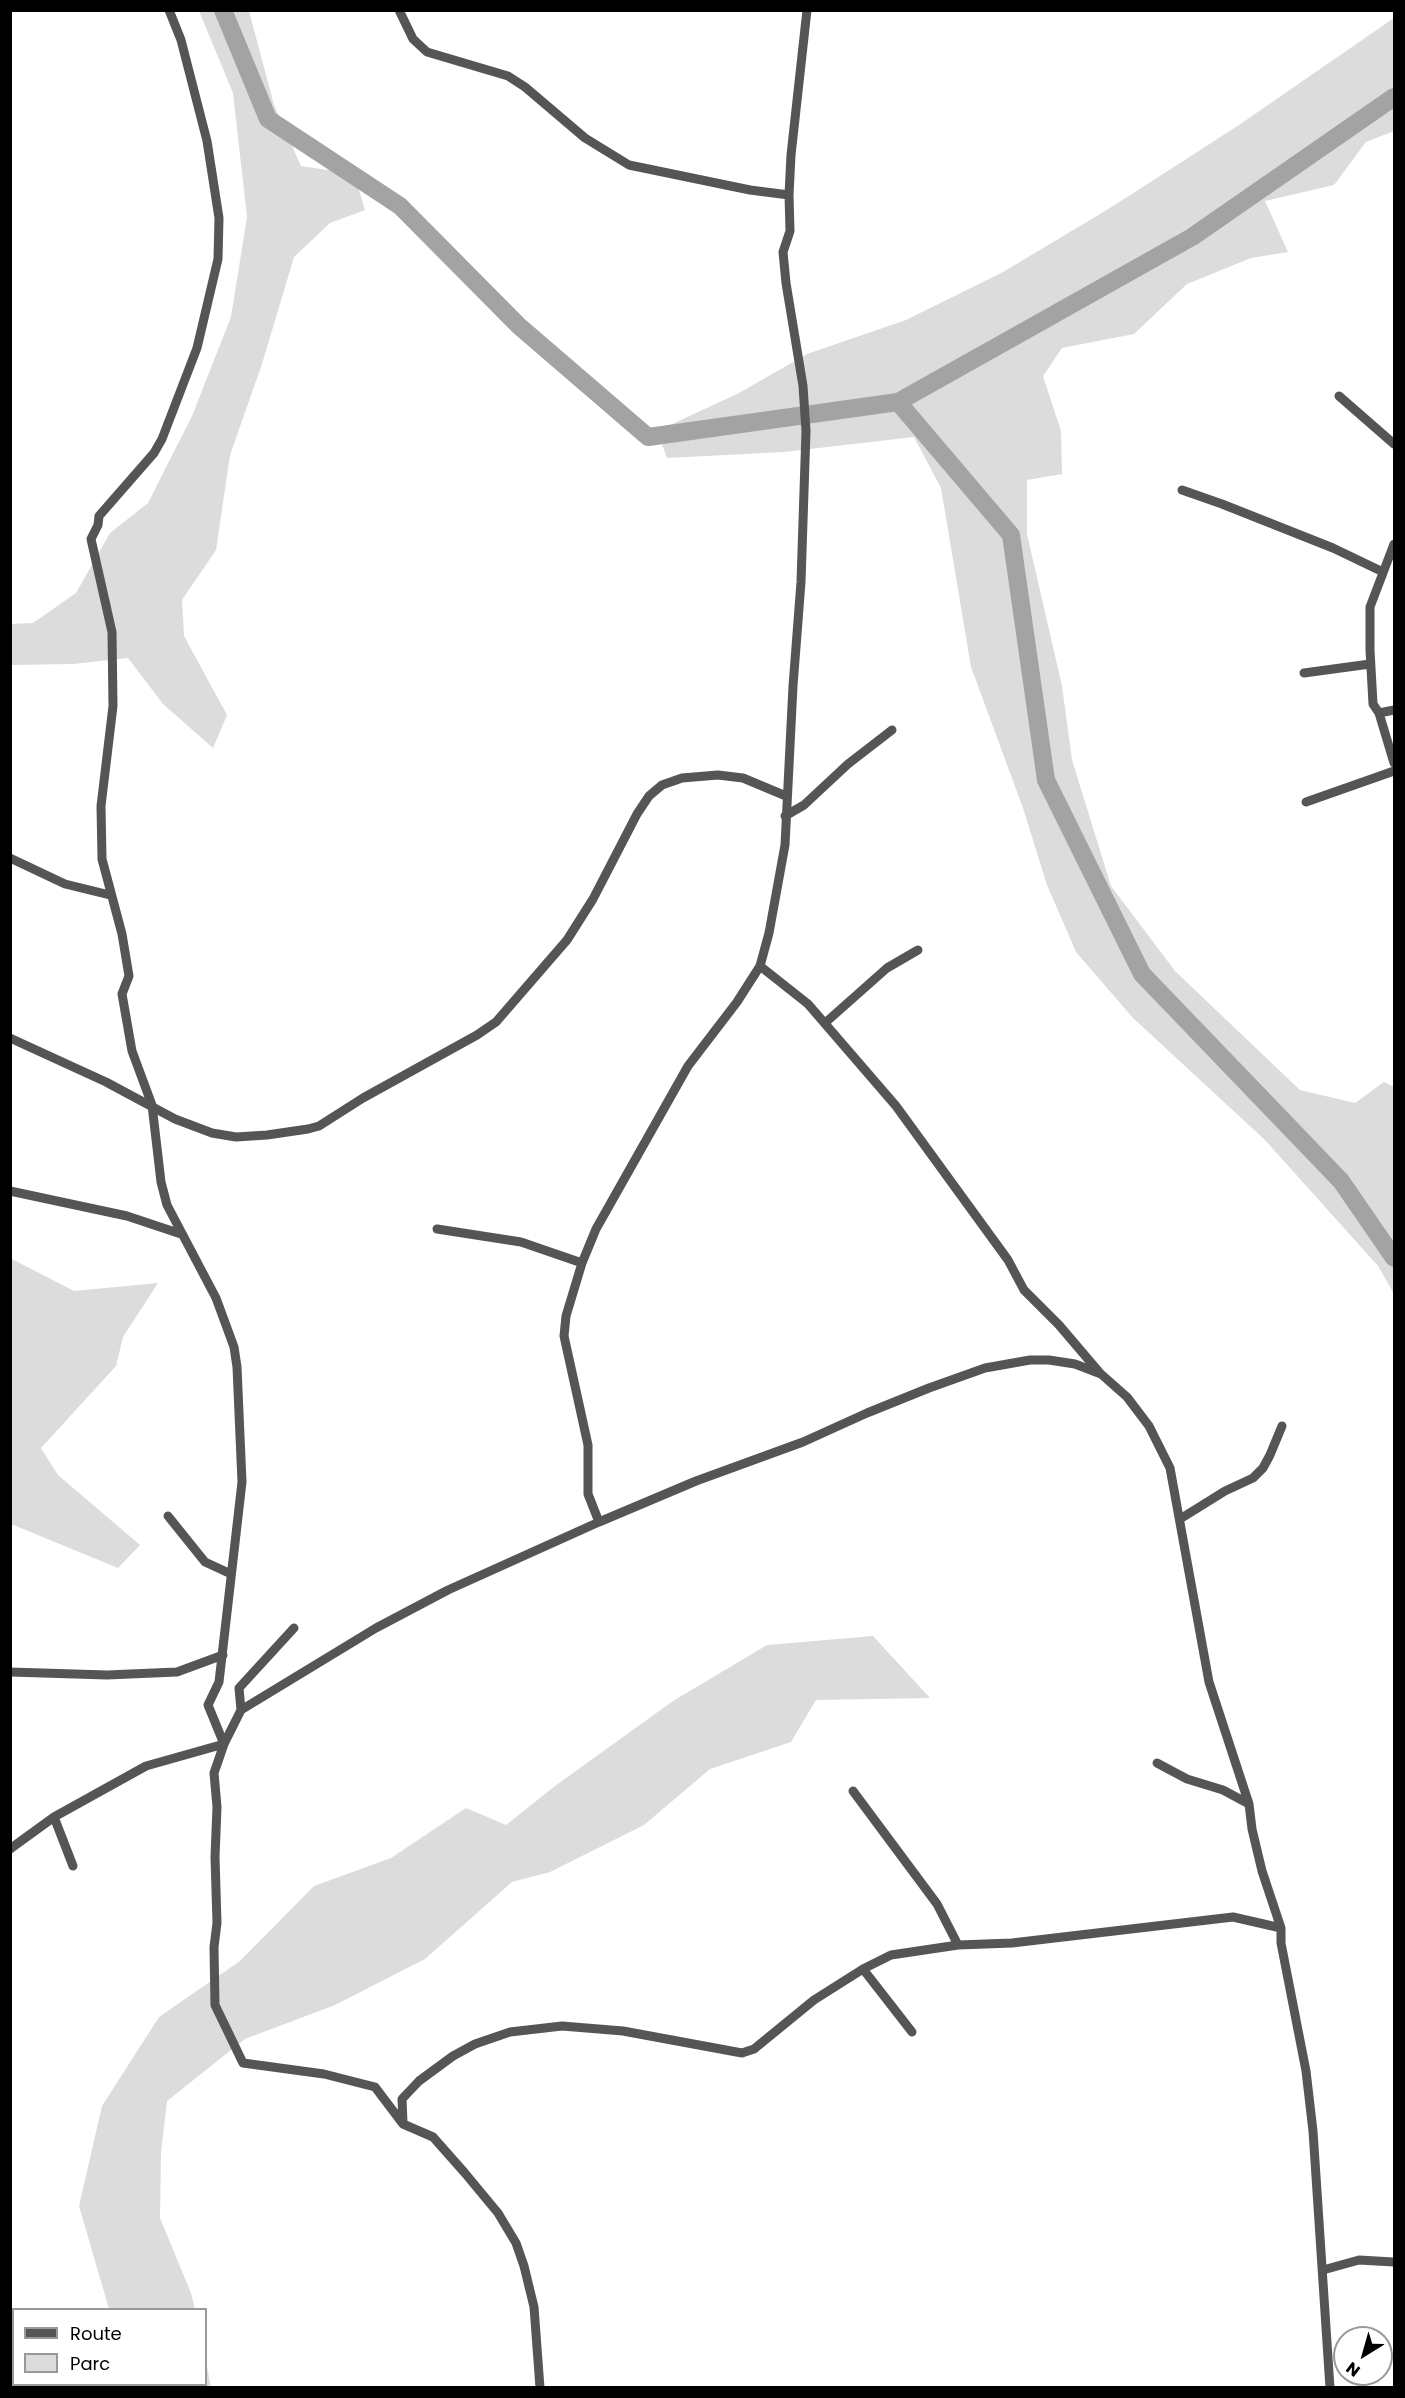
<!DOCTYPE html>
<html>
<head>
<meta charset="utf-8">
<style>
  body { margin:0 }
  #map { position:relative; width:1405px; height:2398px; overflow:hidden; background:#fff; font-family:Poppins,sans-serif }
  canvas { display:block }
  .frame { position:absolute; inset:0; border:12px solid #000; pointer-events:none }
  .legend { position:absolute; left:12px; top:2308px; width:195px; height:78px; box-sizing:border-box; background:#fff; border:2px solid #999; margin:0; padding:8px 10px; list-style:none; font-size:18px; color:#000 }
  .legend li { display:flex; align-items:center; gap:12px; height:30px }
  .legend b { width:30px; border:2px solid #999 }
  .north { position:absolute; left:1333px; top:2326px; width:60px; height:60px; box-sizing:border-box; background:#fff; border:2px solid #999; border-radius:50%; rotate:217deg; font-size:16px; font-weight:700; line-height:24px; text-align:center; color:#000 }
  .north::after { content:''; display:block; margin:auto; width:21px; height:27px; background:#000; clip-path:polygon(50% 0,100% 100%,50% 72%,0 100%) }
</style>
</head>
<body>
<div id="map">
<canvas width="1405" height="2398"></canvas>
<div class="frame"></div>
<ul class="legend">
<li><b style="height:8px;background:#555"></b>Route</li>
<li><b style="height:16px;background:#dcdcdc"></b>Parc</li>
</ul>
<div class="north">N</div>
</div>
<script>
const context = document.querySelector('canvas').getContext('2d');
context.lineJoin = 'round';
function paint(path, color) {
  context.fillStyle = color;
  context.fill(path, 'evenodd');
}
function shape(rows) {
  const path = new Path2D();
  for (const r of rows) {
    path.moveTo(r[0], r[1]);
    for (let i = 2; i < r.length; i += 2) path.lineTo(r[i], r[i + 1]);
  }
  return path;
}
function stroke(path, color, width, dash) {
  context.strokeStyle = color;
  context.lineWidth = width;
  context.lineCap = dash ? 'butt' : 'round';
  context.setLineDash(dash || []);
  context.stroke(path);
}
paint(shape([
  [199,11,249,11,274,105,301,166,354,174,365,210,330,223,294,257,262,364,230,455,216,550,182,600,184,636,227,715,213,748,163,704,128,658,73,664,11,665,10,624,33,623,76,593,110,533,148,503,192,416,231,317,247,217,233,93],
  [1394,18,1394,131,1366,142,1334,185,1265,201,1288,252,1251,258,1187,284,1134,334,1062,348,1043,376,1061,431,1062,474,1027,480,1027,534,1062,686,1072,760,1111,886,1175,971,1300,1090,1355,1103,1384,1082,1394,1087,1394,1294,1378,1266,1265,1140,1133,1018,1076,952,1047,885,1023,808,971,667,941,488,914,437,784,452,667,458,657,431,739,393,807,354,906,320,1003,272,1110,208,1236,127],
  [10,1258,74,1291,158,1283,123,1337,116,1366,41,1448,58,1475,140,1545,118,1568,11,1524],
  [873,1636,930,1698,816,1700,791,1742,710,1769,644,1825,550,1872,512,1882,425,1959,335,2005,245,2039,167,2101,161,2152,160,2218,191,2293,195,2309,109,2309,79,2206,102,2106,159,2017,240,1961,314,1886,391,1858,466,1808,506,1825,555,1786,673,1701,767,1645],
  [206,2362,211,2387,126,2387,125,2385,206,2384]
]), '#dcdcdc');
stroke(shape([
  [223,10,268,119,400,206,519,326,648,437,898,402,1192,237,1394,97],
  [898,402,1011,535,1046,780,1142,974,1341,1181,1394,1258]
]), '#a3a3a3', 18);
stroke(shape([
  [169,10,181,40,207,141,219,218,218,259,197,348,162,439,154,453,99,516,98,525,91,539,112,632,113,706,101,806,102,859,122,934,129,976,122,994,132,1051,152,1105,161,1182,167,1205,216,1298,234,1347,237,1367,242,1482,219,1682,208,1705,224,1744,214,1773,217,1807,215,1857,217,1923,214,1947,215,2005,243,2063,324,2074,375,2087,403,2124,433,2137,464,2172,498,2213,516,2243,524,2266,534,2307,540,2388],
  [399,10,413,39,427,52,508,76,525,87,585,138,629,165,750,190,789,195],
  [1339,396,1394,444],
  [1182,490,1222,504,1333,548,1383,572],
  [1394,544,1370,607,1370,650,1373,704,1379,713,1394,763],
  [1304,673,1370,664],
  [1379,713,1394,710],
  [1306,802,1394,771],
  [785,816,804,805,848,764,892,730],
  [10,858,65,884,110,895],
  [760,966,808,1004,896,1106,1008,1260,1024,1290,1059,1325,1099,1372],
  [825,1023,887,968,918,950],
  [10,1038,106,1082,175,1119,212,1133,236,1137,267,1135,308,1129,319,1126,363,1098,477,1035,496,1022,567,940,593,899,637,814,649,796,662,785,682,778,718,775,743,778,786,796],
  [10,1191,127,1216,181,1234],
  [437,1229,521,1242,582,1263],
  [168,1516,205,1562,231,1574],
  [1180,1519,1225,1491,1253,1478,1263,1468,1270,1455,1282,1426],
  [599,1522,588,1494,588,1445,564,1336,566,1316,582,1263,596,1229,688,1066,737,1002,760,966,769,933,785,845,793,686,801,582,806,431,803,386,786,283,783,252,790,231,789,195,791,155,807,10],
  [10,1672,107,1675,177,1672,223,1655],
  [241,1710,239,1688,294,1628],
  [1157,1763,1187,1779,1223,1790,1249,1804],
  [853,1791,937,1904,958,1945],
  [54,1817,73,1866],
  [10,1849,54,1817,146,1766,224,1744,241,1710,376,1628,448,1590,599,1522,696,1481,803,1442,867,1413,929,1388,985,1368,1030,1360,1049,1360,1075,1364,1101,1374,1127,1397,1149,1426,1170,1468,1209,1682,1249,1804,1252,1829,1262,1871,1281,1928,1281,1943,1306,2071,1313,2131,1330,2388],
  [863,1969,912,2032],
  [403,2123,402,2099,419,2081,453,2056,475,2044,510,2032,562,2026,623,2031,742,2053,754,2049,814,2000,863,1969,891,1955,958,1945,1012,1943,1233,1917,1281,1928],
  [1323,2270,1359,2260,1394,2262]
]), '#555', 9);
</script>
</body>
</html>
